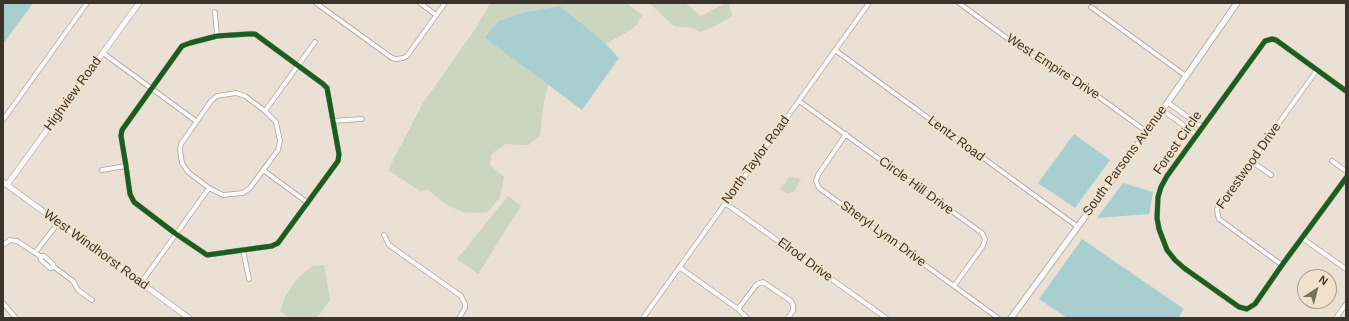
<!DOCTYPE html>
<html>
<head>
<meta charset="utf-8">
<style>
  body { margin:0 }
  #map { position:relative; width:1349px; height:321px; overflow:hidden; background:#eae1d4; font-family:Helvetica,sans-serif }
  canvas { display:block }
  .frame { position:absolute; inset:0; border:4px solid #3b342b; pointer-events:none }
  .north { position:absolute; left:1297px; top:269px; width:40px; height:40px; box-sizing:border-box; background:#f3e2cb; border:1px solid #a99c8b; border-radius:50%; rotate:36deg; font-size:11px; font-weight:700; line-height:16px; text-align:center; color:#3b342b }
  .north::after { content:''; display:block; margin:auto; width:14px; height:18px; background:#787166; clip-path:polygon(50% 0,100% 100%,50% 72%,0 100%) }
</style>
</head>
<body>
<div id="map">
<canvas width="1349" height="321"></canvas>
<div class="frame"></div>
<div class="north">N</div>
</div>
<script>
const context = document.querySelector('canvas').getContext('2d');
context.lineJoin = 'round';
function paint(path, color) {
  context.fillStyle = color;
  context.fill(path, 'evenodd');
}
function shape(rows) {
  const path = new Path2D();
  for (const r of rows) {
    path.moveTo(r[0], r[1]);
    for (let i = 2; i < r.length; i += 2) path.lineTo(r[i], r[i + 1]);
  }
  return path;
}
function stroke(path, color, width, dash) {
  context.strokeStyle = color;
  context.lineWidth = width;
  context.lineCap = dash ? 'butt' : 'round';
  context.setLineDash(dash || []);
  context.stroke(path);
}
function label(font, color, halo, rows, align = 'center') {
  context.font = font + ' Helvetica,sans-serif';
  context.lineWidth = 4;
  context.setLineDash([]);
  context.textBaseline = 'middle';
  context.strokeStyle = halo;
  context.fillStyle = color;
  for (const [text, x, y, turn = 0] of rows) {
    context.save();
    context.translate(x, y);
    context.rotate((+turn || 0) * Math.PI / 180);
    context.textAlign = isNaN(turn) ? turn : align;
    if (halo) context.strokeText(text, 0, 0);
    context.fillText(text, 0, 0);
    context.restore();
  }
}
paint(shape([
  [490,3,627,3,642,15,635,27,606,44,560,6,526,12,498,21,486,38,548,85,544,101,540,136,528,145,505,144,492,154,490,165,504,177,500,197,488,212,476,213,463,212,447,205,428,190,420,191,388,170,423,103,476,28],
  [649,3,685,3,701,16,726,3,729,3,732,16,713,27,700,32,693,28,674,26],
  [790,177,801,179,794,192,786,193,780,189],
  [508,196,521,206,478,274,457,259],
  [324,265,330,300,319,315,314,318,289,318,280,311,285,297,297,279,312,266]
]), '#cbd5bf');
paint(shape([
  [3,3,33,3,3,44],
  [560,6,603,41,619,58,582,110,485,38,498,21,526,12],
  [1074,134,1110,160,1075,208,1038,183],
  [1123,183,1153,192,1149,214,1097,218],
  [1082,239,1184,309,1178,318,1067,318,1039,299]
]), '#a8cecf');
const minor = shape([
  [316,3,392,58,396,59,403,58,407,56,445,3],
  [420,3,436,15],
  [959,3,1037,60,1070,76,1147,132],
  [1091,7,1186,76],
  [215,12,217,36],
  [248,34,255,34,323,84,327,88,339,154,338,161,278,243,272,246,207,255,176,234,134,202,130,194,126,166,121,136,122,130,182,46,190,43,217,36,248,34],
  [835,50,1078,227],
  [103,53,196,121],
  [1346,91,1276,40,1272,39,1265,41,1167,176,1161,187,1158,197,1157,218,1159,229,1167,250,1175,260,1184,268,1239,307,1247,309,1255,304,1282,265,1346,178],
  [236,93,245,96,265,111,276,122,280,141,278,150,250,188,243,193,223,195,209,188,188,172,182,163,180,150,181,144,211,101,217,96,236,93],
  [799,101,982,233,985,239,983,246,954,286],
  [1167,102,1202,127],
  [1162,110,1196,134],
  [265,111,315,42],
  [3,120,87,3],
  [333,121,362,119],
  [846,134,818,175,816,181,819,188,998,318],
  [1251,161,1271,175],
  [1332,161,1346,171],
  [102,170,126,166],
  [263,170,308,203],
  [725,203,886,318],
  [384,235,389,245,461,296,465,304,465,308,459,318],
  [1302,238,1346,269],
  [3,245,10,240,17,241,40,256,44,256,53,264,54,267],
  [243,250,249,279],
  [35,253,58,223],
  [40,256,41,260,50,268,54,267,73,281,78,290,92,300],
  [1282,265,1219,219,1218,216,1217,209,1317,70],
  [679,267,738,309,747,318],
  [141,283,209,188],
  [3,303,16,318],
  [738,309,757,284,763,282,791,301,793,305,793,311,788,318],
  [643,318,869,3],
  [1336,318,1346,304]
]);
const tertiary = shape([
  [3,182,189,318],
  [7,185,139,3]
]);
const secondary = shape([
  [1011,318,1147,132,1237,3]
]);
stroke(minor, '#a9a298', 5.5);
stroke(tertiary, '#a9a298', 6);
stroke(secondary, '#a9a298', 7);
stroke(minor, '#fcfaf9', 4);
stroke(tertiary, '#fcfaf9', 5);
stroke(secondary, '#fcfaf9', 5.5);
stroke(shape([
  [248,34,255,34,323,84,327,88,339,154,338,161,278,243,272,246,207,255,176,234,134,202,130,194,126,166,121,136,122,130,182,46,190,43,217,36,248,34],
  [1346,91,1276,40,1272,39,1265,41,1167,176,1161,187,1158,197,1157,218,1159,229,1167,250,1175,260,1184,268,1239,307,1247,309,1255,304,1282,265,1346,178]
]), '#1b5e20', 5);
label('13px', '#3b342b', '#f3e2cb', [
  ["West Empire Drive",1053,67,33],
  ["Highview Road",73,94,-54],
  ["Lentz Road",956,139,36],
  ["Forest Circle",1178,143,-55],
  ["North Taylor Road",756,160,-54],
  ["South Parsons Avenue",1125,161,-54],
  ["Forestwood Drive",1249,166,-55],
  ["Circle Hill Drive",916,186,36],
  ["Sheryl Lynn Drive",883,234,36],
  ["West Windhorst Road",96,250,36],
  ["Elrod Drive",805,260,36]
]);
</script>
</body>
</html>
